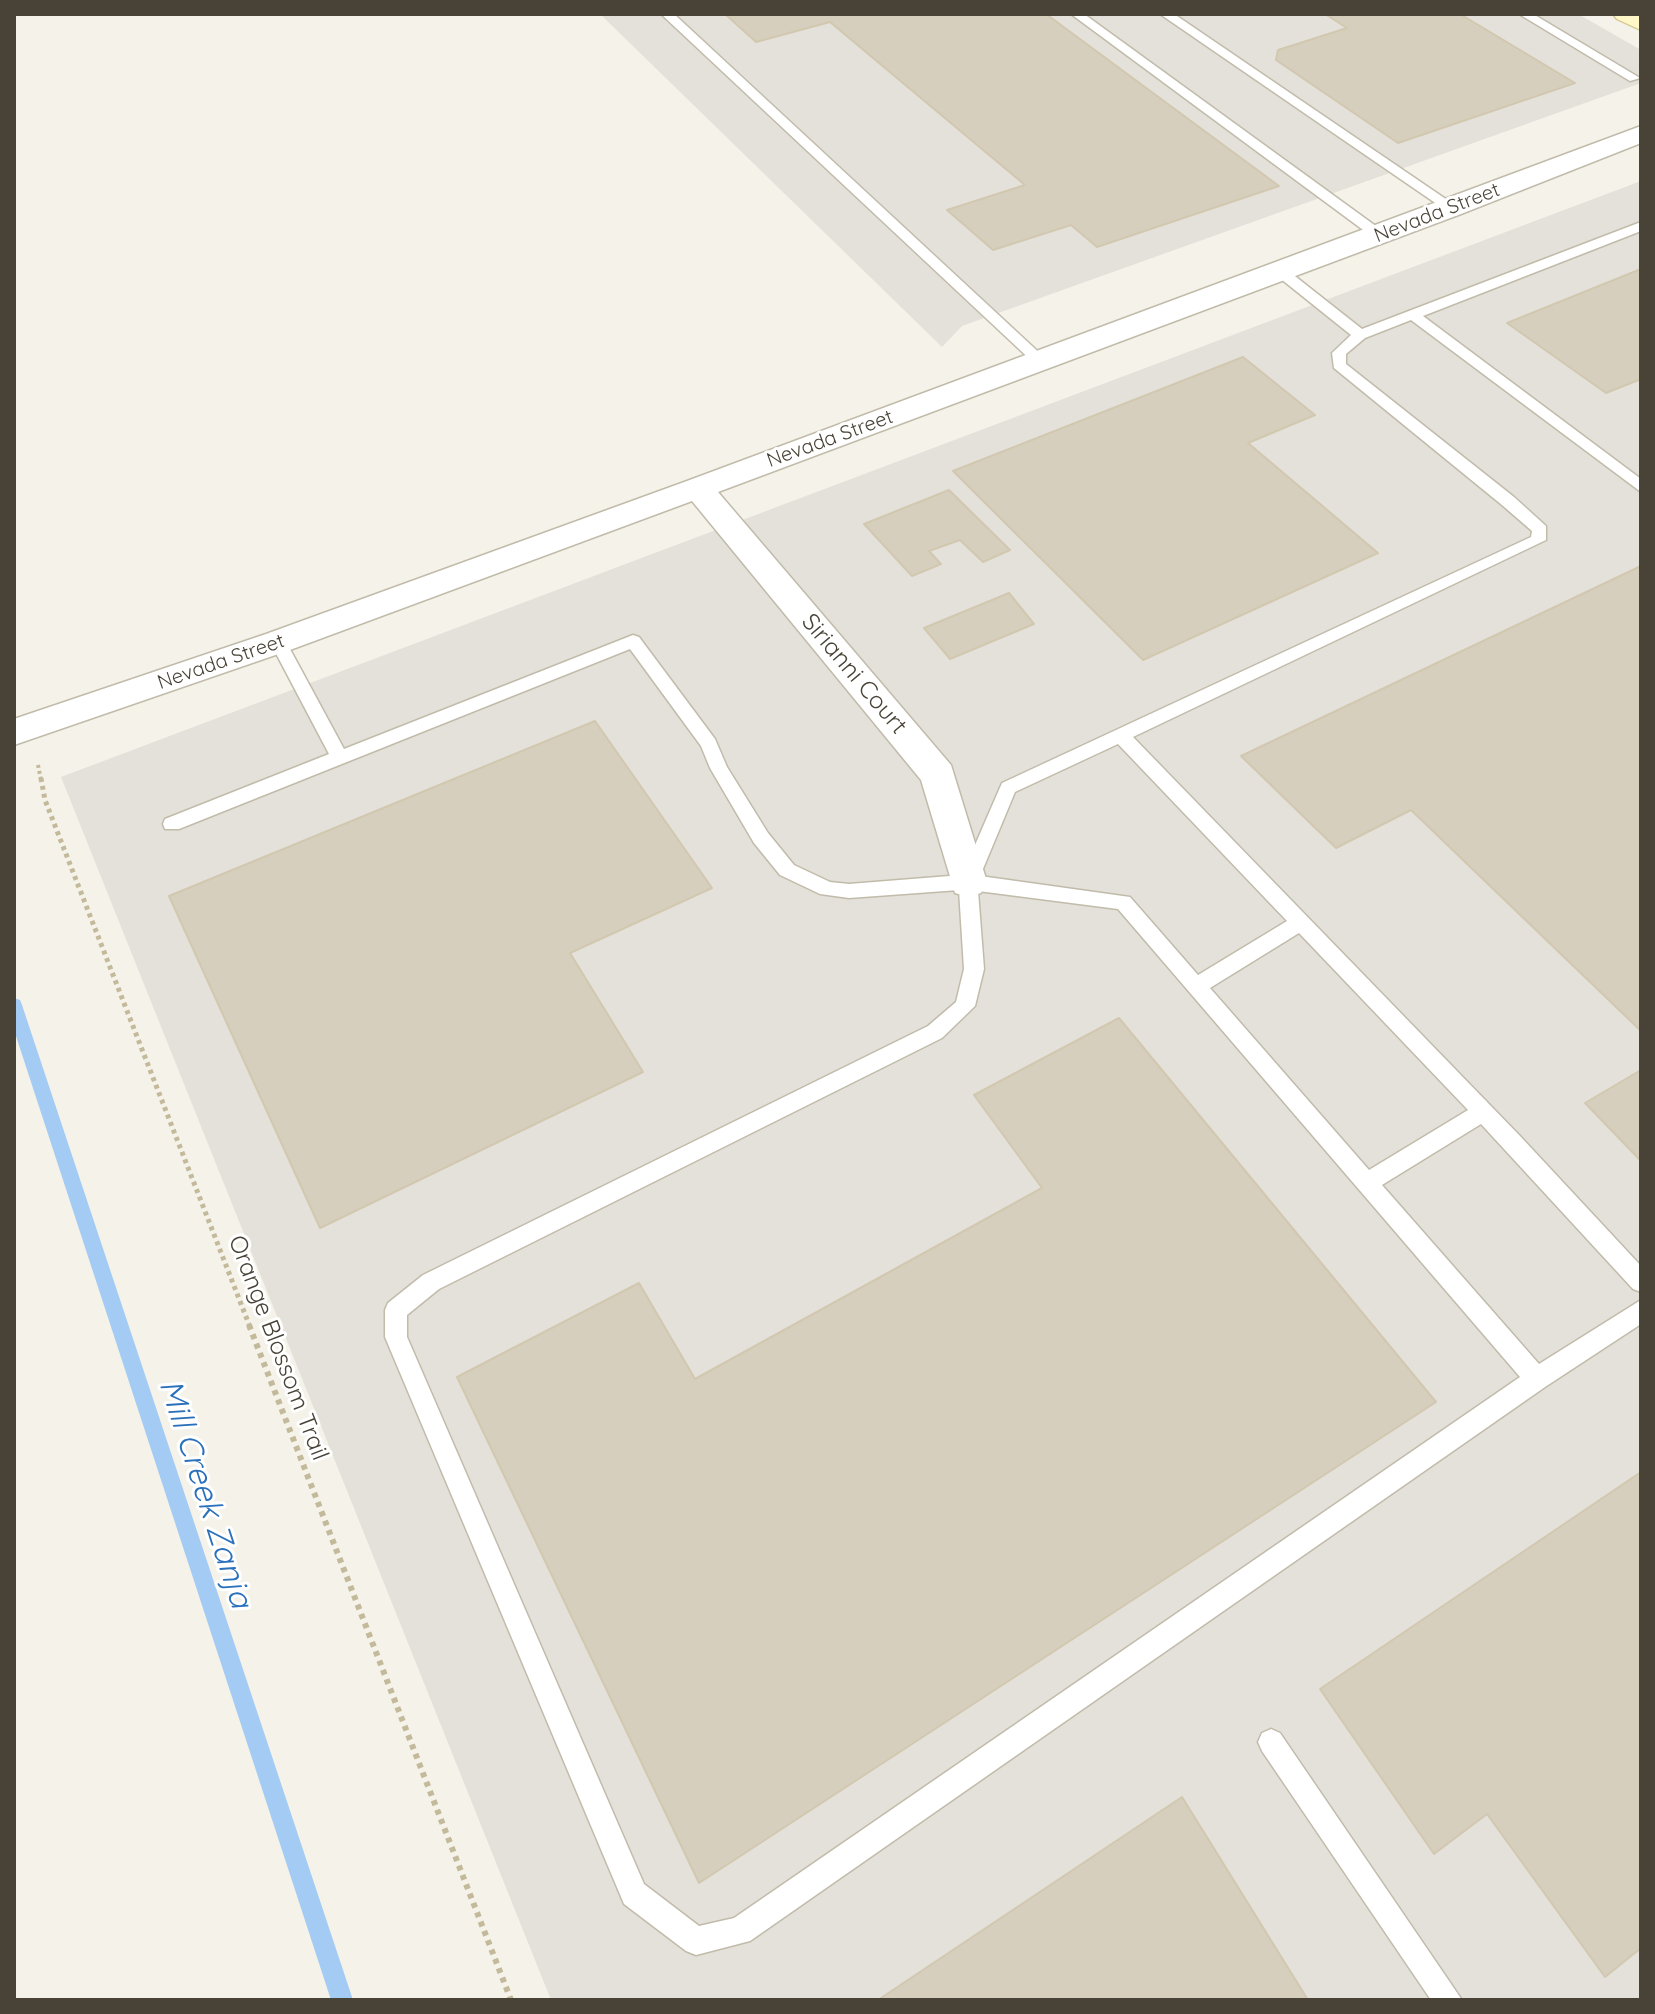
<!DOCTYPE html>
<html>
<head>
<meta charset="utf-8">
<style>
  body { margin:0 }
  #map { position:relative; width:1655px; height:2014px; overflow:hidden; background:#f5f2e9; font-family:Quicksand,sans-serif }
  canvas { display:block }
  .frame { position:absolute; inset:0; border:16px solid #494337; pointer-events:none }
</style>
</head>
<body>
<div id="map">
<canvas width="1655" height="2014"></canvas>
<div class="frame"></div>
</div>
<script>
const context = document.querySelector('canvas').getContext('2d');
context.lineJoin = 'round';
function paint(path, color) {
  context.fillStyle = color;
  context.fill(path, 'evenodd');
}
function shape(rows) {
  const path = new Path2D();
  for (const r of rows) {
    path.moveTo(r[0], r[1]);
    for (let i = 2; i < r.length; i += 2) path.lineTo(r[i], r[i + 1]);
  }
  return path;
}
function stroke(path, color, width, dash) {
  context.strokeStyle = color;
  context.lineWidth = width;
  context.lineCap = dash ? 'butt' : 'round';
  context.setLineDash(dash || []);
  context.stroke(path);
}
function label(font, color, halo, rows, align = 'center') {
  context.font = font + ' Quicksand,sans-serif';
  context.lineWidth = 6;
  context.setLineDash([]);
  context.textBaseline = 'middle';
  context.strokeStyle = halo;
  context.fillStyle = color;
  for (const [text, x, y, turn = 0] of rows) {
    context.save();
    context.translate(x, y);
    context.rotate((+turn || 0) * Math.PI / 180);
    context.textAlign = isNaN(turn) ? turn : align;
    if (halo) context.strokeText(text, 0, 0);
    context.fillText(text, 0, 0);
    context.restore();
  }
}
paint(shape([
  [600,14,1578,14,1641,50,1641,83,962,326,942,347],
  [1641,181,1641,2000,551,2000,61,777]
]), '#e4e1da');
paint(shape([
  [14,998,20,1000,22,1005,353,2000,331,2000,14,1030,14,998]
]), '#a3cbf3');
const building = shape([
  [725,14,1046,14,1279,186,1097,247,1071,225,993,250,947,210,1025,185,830,22,756,42,725,14],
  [1325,14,1460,14,1575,83,1398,143,1276,60,1278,50,1347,28,1325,14],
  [1641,269,1641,379,1606,393,1507,323,1641,269],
  [1243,357,1315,415,1248,443,1378,553,1143,660,953,471,1243,357],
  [949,490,1010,550,983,562,960,540,929,551,941,564,912,576,864,524,949,490],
  [1641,566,1641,1031,1411,810,1336,848,1241,756,1641,566],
  [1009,593,1034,624,950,659,924,628,1009,593],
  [595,721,712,888,570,953,643,1072,320,1228,169,896,595,721],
  [1119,1018,1436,1402,699,1883,457,1377,639,1283,695,1379,1042,1188,974,1095,1119,1018],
  [1641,1070,1641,1161,1585,1103,1641,1070],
  [1641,1472,1641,1948,1605,1977,1487,1814,1434,1854,1320,1689,1641,1472],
  [1182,1797,1308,2000,878,2000,1182,1797]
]);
paint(building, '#d7cfbd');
stroke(building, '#d2c8b0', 2);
const lane = shape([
  [661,14,674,14,1045,358,1045,364,1035,364,661,14],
  [1071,14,1084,14,1384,232,1384,238,1374,238,1071,14],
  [1160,14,1174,14,1459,208,1447,211,1160,14],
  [1519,14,1533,14,1640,78,1630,81,1519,14],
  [1641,222,1641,231,1423,316,1641,479,1641,492,1411,320,1365,338,1346,354,1346,364,1514,497,1546,526,1546,540,1133,737,1520,1136,1641,1266,1641,1292,1633,1289,1481,1124,1382,1185,1539,1364,1641,1300,1641,1324,1545,1387,750,1941,696,1955,686,1951,624,1904,385,1337,385,1310,388,1303,423,1275,928,1026,956,1002,964,969,959,890,849,898,820,894,780,875,754,843,710,768,701,746,630,649,179,829,165,829,163,824,165,819,329,754,270,642,272,638,284,638,344,749,633,635,639,637,715,739,727,767,768,833,794,865,830,882,849,884,962,875,1002,783,1531,537,1532,531,1502,505,1334,368,1332,353,1351,335,1276,275,1276,269,1286,269,1362,329,1641,222],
  [1118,744,1287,921,1198,975,1130,897,980,876,1015,792,1118,744],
  [978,891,1118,909,1520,1377,734,1918,699,1926,644,1884,407,1337,407,1315,439,1289,942,1038,975,1006,984,969,978,891],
  [1299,933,1468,1110,1369,1170,1210,988,1299,933],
  [1271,1729,1280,1733,1462,2000,1431,2000,1262,1751,1258,1742,1262,1733,1271,1729]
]);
const street = shape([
  [1641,126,1641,143,1461,214,718,492,951,765,987,882,981,893,968,897,955,893,921,780,692,501,290,650,14,745,14,719,266,634,687,481,1641,126]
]);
const secondary = shape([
  [1613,14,1641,14,1641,30,1617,19,1613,14]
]);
stroke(lane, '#c1bbaa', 3);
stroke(street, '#c1bbaa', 3);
stroke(secondary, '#d6cb97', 3);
stroke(shape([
  [38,765,41,780]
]), '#c3b99b', 4, [3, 3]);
stroke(shape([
  [41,778,45,800,250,1327]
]), '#c3b99b', 5, [4, 4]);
stroke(shape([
  [249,1325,511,2000]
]), '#c3b99b', 6, [5, 5]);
paint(lane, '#fff');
paint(street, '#fff');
paint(secondary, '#fff7c8');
label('20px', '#494337', '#fff', [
  ["Nevada Street",1437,213,-21],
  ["Nevada Street",830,439,-20],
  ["Nevada Street",221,662,-19]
]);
label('24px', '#494337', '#fff', [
  ["Sirianni Court",854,674,50],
  ["Orange Blossom Trail",278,1348,69]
]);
label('italic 32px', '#2b70ba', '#fff', [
  ["Mill Creek Zanja",205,1494,72]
]);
</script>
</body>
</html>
